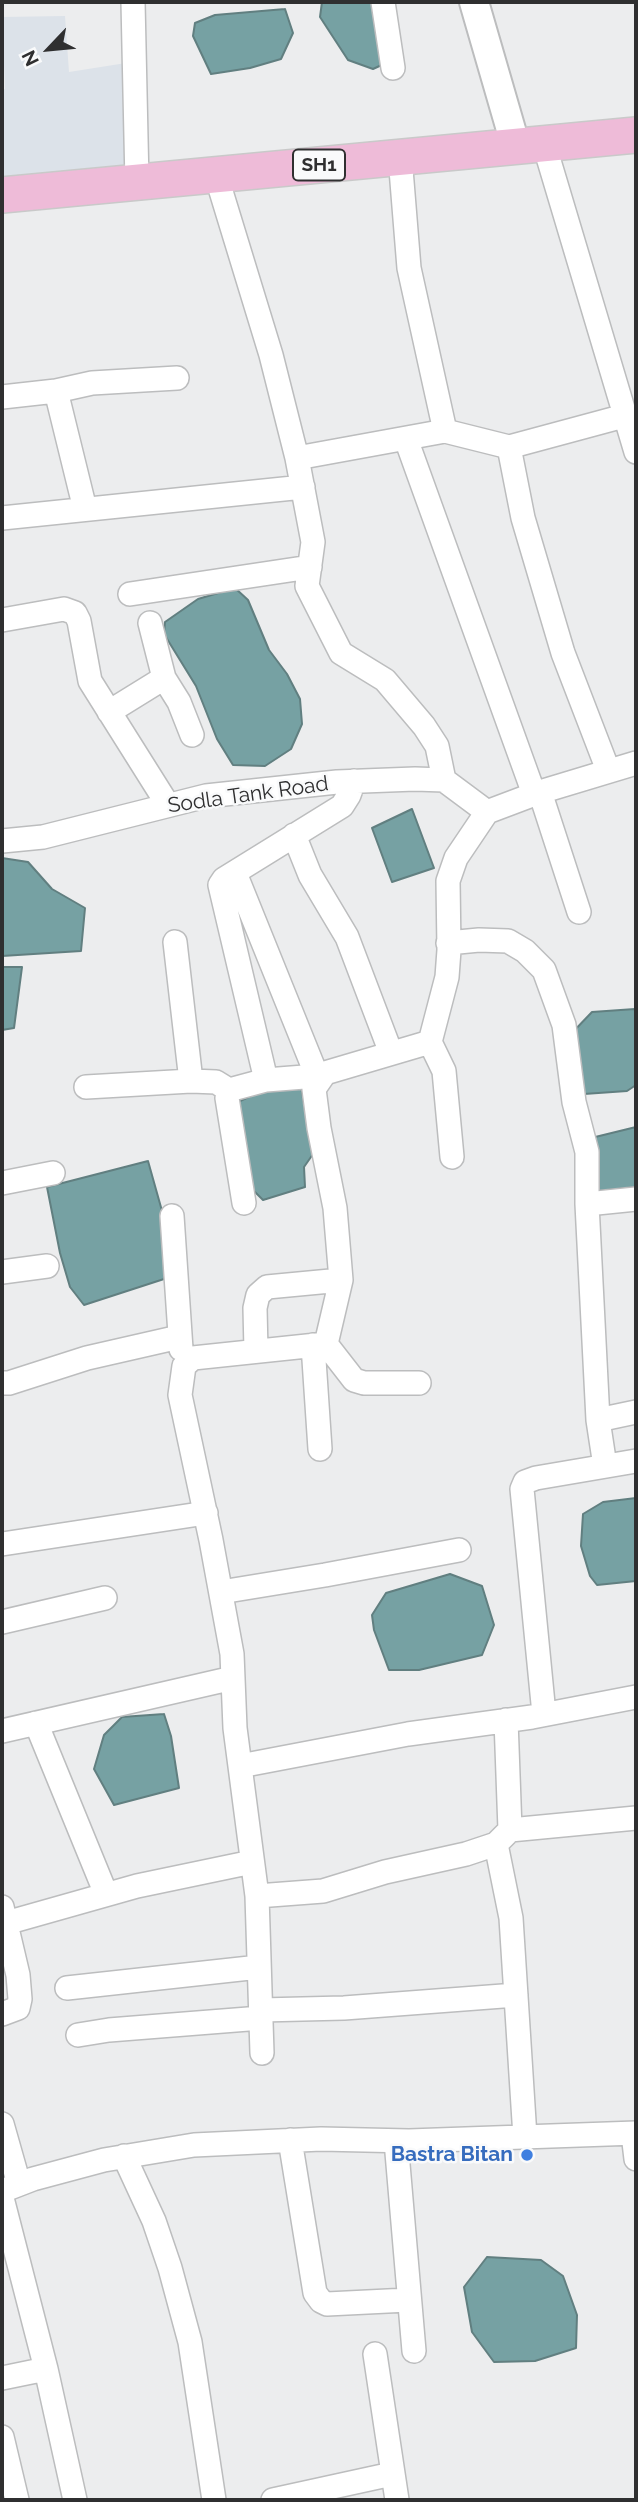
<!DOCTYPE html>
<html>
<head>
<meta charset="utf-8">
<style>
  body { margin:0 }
  #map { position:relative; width:638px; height:2502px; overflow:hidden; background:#ecedee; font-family:Raleway,sans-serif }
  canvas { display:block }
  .frame { position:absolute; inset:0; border:4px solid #2f2f30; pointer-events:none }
  .north { position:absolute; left:14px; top:14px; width:70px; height:70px; -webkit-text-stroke:5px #f9fafb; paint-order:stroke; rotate:244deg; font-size:19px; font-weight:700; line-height:28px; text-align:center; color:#2f2f30 }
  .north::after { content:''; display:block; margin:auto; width:24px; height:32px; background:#2f2f30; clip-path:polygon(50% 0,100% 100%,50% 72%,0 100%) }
</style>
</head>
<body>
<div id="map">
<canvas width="638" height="2502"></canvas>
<div class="frame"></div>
<div class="north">N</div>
</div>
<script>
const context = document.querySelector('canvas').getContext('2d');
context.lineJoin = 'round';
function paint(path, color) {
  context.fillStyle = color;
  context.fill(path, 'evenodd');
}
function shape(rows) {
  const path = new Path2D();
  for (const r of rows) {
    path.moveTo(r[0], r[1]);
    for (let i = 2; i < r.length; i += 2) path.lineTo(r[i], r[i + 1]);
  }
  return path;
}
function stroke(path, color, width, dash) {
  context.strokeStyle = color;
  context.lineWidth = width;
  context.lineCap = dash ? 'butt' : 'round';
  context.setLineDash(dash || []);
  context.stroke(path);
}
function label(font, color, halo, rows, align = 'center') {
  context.font = font + ' Raleway,sans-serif';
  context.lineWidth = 5;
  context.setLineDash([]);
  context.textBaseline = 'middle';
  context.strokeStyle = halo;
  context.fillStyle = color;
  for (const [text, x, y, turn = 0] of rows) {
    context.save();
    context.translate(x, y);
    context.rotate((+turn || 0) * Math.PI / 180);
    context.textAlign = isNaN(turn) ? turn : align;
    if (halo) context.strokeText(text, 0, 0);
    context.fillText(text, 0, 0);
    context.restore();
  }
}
paint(shape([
  [65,16,69,72,126,63,126,171,2,180,2,90,5,89,2,17]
]), '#dce2e9');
const water = shape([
  [322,2,377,2,386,63,373,69,348,60,320,17,322,2],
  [285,9,293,33,281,59,250,68,211,74,193,36,195,23,215,15,285,9],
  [235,588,248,600,269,650,287,674,300,699,302,724,291,749,265,766,233,765,217,739,196,686,164,634,165,622,198,599,235,588],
  [412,809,434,868,392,882,372,828,412,809],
  [2,858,28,862,52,889,85,908,81,951,2,956,2,858],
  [2,967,22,967,14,1028,2,1030,2,967],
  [635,1009,636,1085,627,1091,584,1094,570,1035,592,1012,635,1009],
  [300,1081,313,1154,304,1167,305,1187,263,1200,249,1186,238,1102,270,1087,300,1081],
  [636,1127,636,1187,589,1192,583,1140,636,1127],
  [148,1161,164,1218,164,1279,84,1305,70,1287,60,1253,47,1187,148,1161],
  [636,1498,636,1581,597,1585,590,1576,581,1546,583,1514,603,1502,636,1498],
  [450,1574,482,1586,494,1625,482,1655,419,1670,389,1670,374,1630,372,1615,386,1593,450,1574],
  [164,1714,171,1736,179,1788,114,1805,94,1769,104,1735,122,1717,164,1714],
  [487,2257,541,2260,563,2276,577,2315,576,2348,535,2361,494,2362,472,2332,464,2287,487,2257]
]);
paint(water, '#76a1a3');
stroke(water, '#617f80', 2);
const minor = shape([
  [133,2,137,183],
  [383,2,393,68],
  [544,144,636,452],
  [400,157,409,268,445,431],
  [216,175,271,355,297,458,313,542,307,586,341,653,385,680,424,726,437,746,444,780],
  [2,397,56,391],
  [406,439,534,794],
  [509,447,523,518,563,653,608,770],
  [297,458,445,431,509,447,624,416],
  [85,509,56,391,92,383,177,378],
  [2,518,303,487],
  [130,594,310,567],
  [2,620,64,609,75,613,79,621,90,681,168,805],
  [150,623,164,678,179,702,192,735],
  [109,712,164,678],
  [540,792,579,912],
  [294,835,310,875,347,937,391,1053],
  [2,841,43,837,206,796,337,782,415,779,444,780,487,812],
  [235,873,319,1081],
  [175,942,191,1081],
  [448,943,479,940,508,941,525,951,544,970,564,1025,574,1102,587,1152,587,1204,598,1420,605,1466],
  [430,1042,444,1071,452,1157],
  [266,1080,220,885,224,879,342,806,349,795,354,781],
  [86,1087,191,1081,216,1082,229,1090],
  [2,1183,53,1173],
  [244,1203,227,1098,229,1090,266,1080,317,1076],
  [587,1204,636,1199],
  [172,1216,181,1349],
  [2,1272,47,1266],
  [326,1344,354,1380,364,1383,419,1383],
  [313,1345,320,1449],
  [256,1351,255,1308,258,1295,267,1287,341,1280],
  [2,1383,9,1383,87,1358,179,1337],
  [598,1420,636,1412],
  [2,1544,206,1513],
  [221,1592,325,1575,459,1550],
  [2,1622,105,1598],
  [544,1714,522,1489,525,1482,536,1478,636,1461],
  [506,1720,510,1830],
  [36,1723,106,1894],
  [2,1731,233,1678],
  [240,1766,408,1734,532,1717,636,1697],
  [496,1844,510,1830,636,1818],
  [257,1896,323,1891,385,1872,466,1854,496,1844,511,1918,525,2137],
  [2,1907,18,1975,20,1999,18,2008,2,2014],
  [6,1923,137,1886,252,1862],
  [67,1988,259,1967],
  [261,2010,344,2008,516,1995],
  [78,2035,109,2030,261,2018],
  [262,2053,257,1896,235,1728,232,1654,211,1540,180,1395,184,1366,193,1358,326,1344,341,1280,335,1208,319,1128,314,1089,325,1073,430,1042,447,977,449,950,448,881,456,858,487,812,540,792,636,763],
  [2,2124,19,2184],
  [633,2134,636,2159],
  [290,2140,315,2293,321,2301,327,2304,408,2300],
  [396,2141,414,2351],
  [124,2156,154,2221,170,2268,190,2342,214,2500],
  [2,2191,33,2179,104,2160,194,2145,321,2139,409,2141,636,2133],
  [2,2198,46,2369,75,2500],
  [375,2354,397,2500],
  [2,2378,46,2369],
  [2,2437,17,2500],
  [273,2500,392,2474]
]);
const tertiary = shape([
  [474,2,516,147]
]);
const primary = shape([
  [2,195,636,135]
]);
stroke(minor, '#bcbdbe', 26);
stroke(tertiary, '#bcbdbe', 32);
stroke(primary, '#c9c9c9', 38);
stroke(minor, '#fff', 23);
stroke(tertiary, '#fff', 28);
stroke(primary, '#eebbd8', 35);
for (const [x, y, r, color] of [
  [527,2155,7,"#3f7fe0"]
]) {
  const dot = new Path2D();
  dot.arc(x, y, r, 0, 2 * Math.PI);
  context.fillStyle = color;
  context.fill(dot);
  stroke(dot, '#f9fafb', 2.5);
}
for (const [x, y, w] of [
  [319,165,52]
]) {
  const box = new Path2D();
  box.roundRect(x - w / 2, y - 15.5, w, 31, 5);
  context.fillStyle = '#f9fafb';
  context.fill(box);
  stroke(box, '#2f2f30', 2);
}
label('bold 19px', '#2f2f30', null, [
  ["SH1",319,165]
]);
label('21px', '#2f2f30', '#f9fafb', [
  ["Sodla Tank Road",248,795,-8]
]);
label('bold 21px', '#366cbe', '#f9fafb', [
  ["Bastra Bitan",513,2155]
], 'right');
</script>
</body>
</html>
